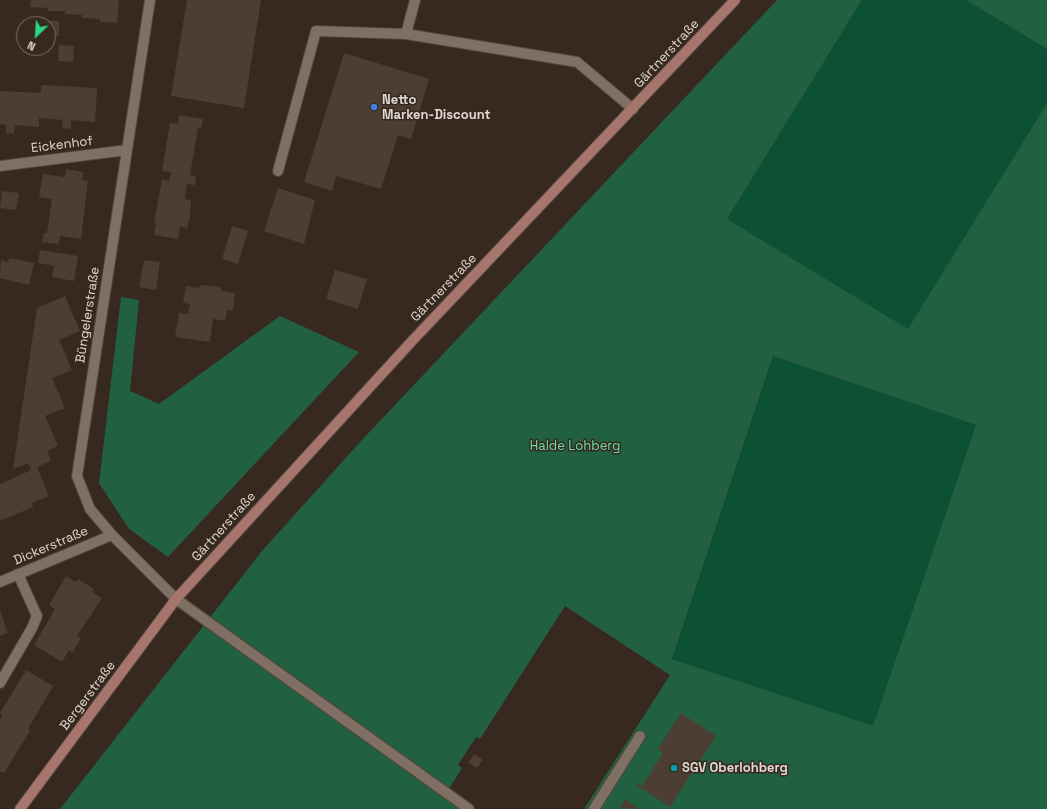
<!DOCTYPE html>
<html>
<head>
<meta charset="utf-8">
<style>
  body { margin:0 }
  #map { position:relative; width:1047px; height:809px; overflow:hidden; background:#37291f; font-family:"Space Grotesk",sans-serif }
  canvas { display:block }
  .north { position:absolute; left:16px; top:16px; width:40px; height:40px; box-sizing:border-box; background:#37291f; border:1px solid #7b6f66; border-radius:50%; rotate:205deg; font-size:11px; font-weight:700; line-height:16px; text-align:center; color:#e1d8d1 }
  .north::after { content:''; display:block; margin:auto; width:14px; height:18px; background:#28d885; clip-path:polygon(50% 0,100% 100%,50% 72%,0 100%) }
</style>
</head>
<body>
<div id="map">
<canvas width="1047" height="809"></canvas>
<div class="north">N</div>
</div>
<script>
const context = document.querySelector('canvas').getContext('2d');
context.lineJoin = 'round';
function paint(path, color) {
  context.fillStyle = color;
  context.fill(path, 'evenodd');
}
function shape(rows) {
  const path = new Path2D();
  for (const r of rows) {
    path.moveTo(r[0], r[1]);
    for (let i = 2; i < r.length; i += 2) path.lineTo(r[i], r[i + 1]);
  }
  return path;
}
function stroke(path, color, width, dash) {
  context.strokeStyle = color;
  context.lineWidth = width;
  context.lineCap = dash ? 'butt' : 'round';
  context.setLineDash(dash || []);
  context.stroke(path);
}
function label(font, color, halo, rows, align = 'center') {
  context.font = font + ' "Space Grotesk",sans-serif';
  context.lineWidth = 3;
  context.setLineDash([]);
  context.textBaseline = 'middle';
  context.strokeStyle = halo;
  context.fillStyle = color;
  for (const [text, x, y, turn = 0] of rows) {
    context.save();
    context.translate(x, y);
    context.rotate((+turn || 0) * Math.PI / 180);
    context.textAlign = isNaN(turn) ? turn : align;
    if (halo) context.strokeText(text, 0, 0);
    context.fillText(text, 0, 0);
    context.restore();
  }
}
paint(shape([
  [862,0,966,0,1047,49,1047,103,908,330,727,219],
  [773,356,976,425,873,727,672,659]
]), '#0d5134');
paint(shape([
  [777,0,862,0,727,219,908,329,1047,103,1047,809,584,809,670,675,565,606,480,739,476,737,458,765,462,768,445,795,468,809,60,809,262,551,361,441],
  [773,356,976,425,873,726,672,659],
  [966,0,1047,0,1047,49],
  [121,297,139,300,130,391,159,404,280,316,359,352,168,557,129,529,99,483]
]), '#216142');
paint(shape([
  [31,0,119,0,117,23,100,22,100,19,82,18,82,15,65,14,65,11,48,11,48,8,30,7],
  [187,0,261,0,244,108,171,96],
  [27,19,59,21,59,36,48,36,48,24,27,24],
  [59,45,74,46,73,62,58,61],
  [344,53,429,79,411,139,398,135,381,189,336,176,332,191,304,182],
  [41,85,97,88,95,122,71,120,71,129,62,128,63,120,39,118,39,127,15,125,14,134,6,133,6,125,0,124,0,91,41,93],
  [179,115,203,119,201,128,198,128,190,175,196,176,195,185,187,184,185,199,191,200,190,216,187,228,180,227,178,239,154,235,156,223,154,223,162,179,169,181,171,172,162,171,170,123,178,124],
  [66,169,83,172,82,180,88,181,81,239,60,236,59,244,42,242,44,233,47,233,52,199,39,197,43,174,65,177],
  [278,188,315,200,304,244,264,231],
  [2,191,19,193,16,210,0,208],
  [232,226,248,231,238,264,222,259],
  [40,250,78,256,74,281,52,277,54,266,38,263],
  [9,258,34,263,29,285,0,278,1,260,8,262],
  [144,260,160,262,156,290,139,287],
  [335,270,367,279,358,309,326,299],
  [200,285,221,287,221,291,235,293,233,310,227,310,225,321,213,319,210,342,175,337,179,313,188,314,190,304,183,303,186,286,199,288],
  [65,296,80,331,59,340,72,370,52,378,65,408,45,416,58,446,47,451,51,461,37,467,49,496,32,503,33,507,0,521,0,484,31,470,28,463,13,469,37,308],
  [66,576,76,582,78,579,94,589,92,592,102,598,77,636,81,638,72,653,69,650,62,662,34,645,55,609,49,605],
  [0,610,7,631,9,632,0,636],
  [26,670,53,686,28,729,30,731,4,773,0,771,0,719,3,715,0,713],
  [681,713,716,736,670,807,635,784,636,783,642,786,663,753,658,749],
  [474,754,483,760,477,768,468,763],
  [625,799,640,809,620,808]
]), '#4d3e34');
const lane = shape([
  [406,34,415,0],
  [278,171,316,31,406,34,577,62,633,109],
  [176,599,469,809],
  [0,683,32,628,37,616,18,574],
  [594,809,640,736]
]);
const street = shape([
  [150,0,77,476,90,509,112,535,176,599],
  [0,166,127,150],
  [0,582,112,535]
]);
const secondary = shape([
  [20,809,176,599,412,341,735,0]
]);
stroke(lane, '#51453c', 12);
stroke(street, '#51453c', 12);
stroke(secondary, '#51453c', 12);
stroke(lane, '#806f63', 10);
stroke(street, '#806f63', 10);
stroke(secondary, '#a6756c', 10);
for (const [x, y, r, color] of [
  [374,107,4,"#3f7fe0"],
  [674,768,4,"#0f9aa8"]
]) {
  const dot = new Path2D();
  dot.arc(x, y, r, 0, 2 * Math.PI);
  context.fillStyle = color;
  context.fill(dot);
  stroke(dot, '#37291f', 1.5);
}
label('13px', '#e1d8d1', '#37291f', [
  ["Gärtnerstraße",667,54,-47],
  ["Eickenhof",62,145,-7],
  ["Gärtnerstraße",444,288,-46],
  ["Büngelerstraße",88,315,-81],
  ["Gärtnerstraße",224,527,-48],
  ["Dickerstraße",51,546,-23],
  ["Bergerstraße",88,696,-53]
]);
label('bold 13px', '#e1d8d1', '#37291f', [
  ["Netto",382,100],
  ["Marken-Discount",382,115],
  ["SGV Oberlohberg",682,768]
], 'left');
label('13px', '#6cdea4', '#37291f', [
  ["Halde Lohberg",575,446]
]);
</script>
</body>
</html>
